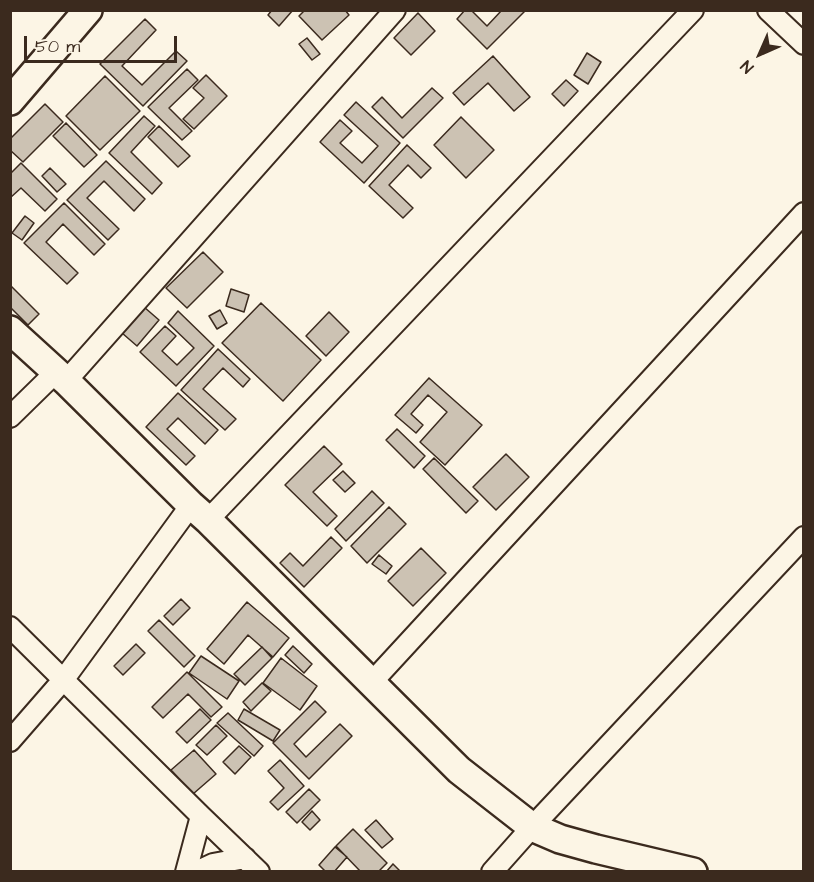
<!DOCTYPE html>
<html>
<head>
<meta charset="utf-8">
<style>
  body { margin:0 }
  #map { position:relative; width:814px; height:882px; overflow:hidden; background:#fcf5e5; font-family:"Architects Daughter",sans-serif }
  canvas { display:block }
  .frame { position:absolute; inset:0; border:12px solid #3b2a1e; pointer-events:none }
  .north { position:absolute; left:730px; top:24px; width:60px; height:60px; -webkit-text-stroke:4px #fcf5e5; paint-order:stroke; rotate:225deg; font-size:16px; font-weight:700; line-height:24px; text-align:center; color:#3b2a1e }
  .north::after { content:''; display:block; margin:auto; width:21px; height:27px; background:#3b2a1e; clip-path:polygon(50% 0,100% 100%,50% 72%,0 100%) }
  .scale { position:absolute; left:24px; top:36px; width:153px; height:27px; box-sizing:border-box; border:3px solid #3b2a1e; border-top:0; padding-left:8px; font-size:18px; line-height:21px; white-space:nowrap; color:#3b2a1e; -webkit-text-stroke:4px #fcf5e5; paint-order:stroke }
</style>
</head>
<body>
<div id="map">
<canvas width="814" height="882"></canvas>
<div class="frame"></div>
<div class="north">N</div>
<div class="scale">50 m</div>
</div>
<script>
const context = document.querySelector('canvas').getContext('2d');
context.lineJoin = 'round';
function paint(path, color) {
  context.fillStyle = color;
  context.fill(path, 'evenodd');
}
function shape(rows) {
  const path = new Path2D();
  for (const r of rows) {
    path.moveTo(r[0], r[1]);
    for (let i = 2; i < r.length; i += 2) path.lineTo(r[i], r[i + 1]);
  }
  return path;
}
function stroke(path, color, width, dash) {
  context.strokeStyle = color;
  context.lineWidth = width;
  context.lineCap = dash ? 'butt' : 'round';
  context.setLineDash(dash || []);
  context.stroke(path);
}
const building = shape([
  [272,10,293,10,279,26,268,15,272,10],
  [305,10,345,10,349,15,322,40,299,16,305,10],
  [465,10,471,10,487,26,502,10,526,10,487,49,457,19,465,10],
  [418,13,435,31,411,55,394,38,418,13],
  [145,19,156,30,122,66,142,85,176,51,187,61,143,106,100,64,145,19],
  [307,38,320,54,312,60,299,44,307,38],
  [587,53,601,62,588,84,574,75,587,53],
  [493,56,530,97,514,111,488,83,464,105,453,93,493,56],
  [187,69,198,80,169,108,192,131,182,140,148,107,187,69],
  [206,75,227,96,194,129,183,119,204,98,193,88,206,75],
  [105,76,140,111,100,150,66,116,105,76],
  [566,80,578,91,564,106,552,94,566,80],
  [432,88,443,98,403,138,372,107,382,97,402,118,432,88],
  [356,102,400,143,364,183,320,142,340,120,352,131,340,143,362,163,378,146,344,115,356,102],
  [45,104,63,122,23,162,10,150,10,139,45,104],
  [144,116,155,126,131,152,162,183,152,194,109,153,144,116],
  [461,117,494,150,466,178,434,145,461,117],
  [66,123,97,155,84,167,53,136,66,123],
  [159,126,190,156,178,167,148,137,159,126],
  [407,145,431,168,421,178,408,165,389,185,413,208,403,218,369,186,407,145],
  [106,161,145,199,134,211,104,181,87,198,119,229,108,240,67,200,106,161],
  [21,163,57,199,45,211,21,188,10,198,10,174,21,163],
  [50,168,66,184,57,192,42,176,50,168],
  [64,203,105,244,94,255,63,224,46,242,78,273,67,284,24,243,64,203],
  [25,216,34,223,22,240,12,233,25,216],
  [203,252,223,272,187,308,166,288,203,252],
  [10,285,39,314,28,325,10,307,10,285],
  [231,289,249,295,244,312,226,306,231,289],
  [261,303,321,360,283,401,222,343,261,303],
  [144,307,159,320,137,346,122,333,144,307],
  [220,310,227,323,217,329,209,316,220,310],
  [178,311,214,346,176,386,140,352,165,326,176,336,162,351,177,365,194,348,168,323,178,311],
  [329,312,349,332,326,356,306,336,329,312],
  [218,349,250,379,243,387,223,368,203,389,236,419,225,430,181,390,218,349],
  [429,378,482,425,445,465,420,442,447,412,428,395,411,414,423,425,416,433,395,415,429,378],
  [178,393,218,430,205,444,178,418,167,429,195,456,186,465,146,427,178,393],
  [397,429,425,456,414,468,386,440,397,429],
  [324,446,342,464,313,492,337,516,327,526,285,485,324,446],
  [506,454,529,477,496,510,473,487,506,454],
  [434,458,478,501,466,513,423,469,434,458],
  [343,471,355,483,345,492,333,480,343,471],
  [372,491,384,503,346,541,335,529,372,491],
  [389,507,406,524,367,563,351,546,389,507],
  [331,537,342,548,304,587,280,563,290,553,303,566,331,537],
  [421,548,446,573,413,606,388,581,421,548],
  [379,555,392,566,386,574,372,564,379,555],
  [181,599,190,608,173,625,164,616,181,599],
  [247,602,289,638,273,657,248,635,224,664,207,649,247,602],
  [159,620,195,656,184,667,148,631,159,620],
  [136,644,145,653,123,675,114,666,136,644],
  [293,646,312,664,304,673,285,655,293,646],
  [262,647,272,658,245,685,234,674,262,647],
  [201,656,239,681,227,699,189,673,201,656],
  [281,658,317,686,300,710,263,683,281,658],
  [187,672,222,707,211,717,188,694,163,718,152,707,187,672],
  [262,683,271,691,251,711,243,702,262,683],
  [315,701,326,712,294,744,306,757,340,724,352,736,309,779,273,743,315,701],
  [200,709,211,720,187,743,176,732,200,709],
  [244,709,280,730,273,741,238,720,244,709],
  [228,713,263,746,254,756,217,723,228,713],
  [216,725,227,736,207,755,196,745,216,725],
  [239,746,251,757,235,774,223,762,239,746],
  [194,750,216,774,193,794,171,770,194,750],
  [280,760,304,786,278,810,270,802,284,788,268,771,280,760],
  [309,789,320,800,297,823,286,812,309,789],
  [312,811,320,820,310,830,302,822,312,811],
  [376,820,393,839,382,848,365,830,376,820],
  [353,829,387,863,378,872,361,872,336,846,353,829],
  [335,847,347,857,334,872,326,872,319,865,335,847],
  [393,864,401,872,386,872,393,864]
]);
paint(building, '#ccc2b3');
stroke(building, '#3b2a1e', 1.5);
const street = shape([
  [768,10,804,44],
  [66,381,395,10],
  [10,417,56,372],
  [208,520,693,10],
  [10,627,201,816,259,872],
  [372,682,804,213],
  [10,741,64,679,191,505],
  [186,872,201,816],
  [196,872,213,864,245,858],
  [492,872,532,827,804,537]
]);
const secondary = shape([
  [10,101,88,10],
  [10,330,66,381,191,505,208,520,459,770,532,827,560,839,596,849,693,872]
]);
stroke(street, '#3b2a1e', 24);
stroke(secondary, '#3b2a1e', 32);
stroke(street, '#fcf5e5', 20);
stroke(secondary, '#fcf5e5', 27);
</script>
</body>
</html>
